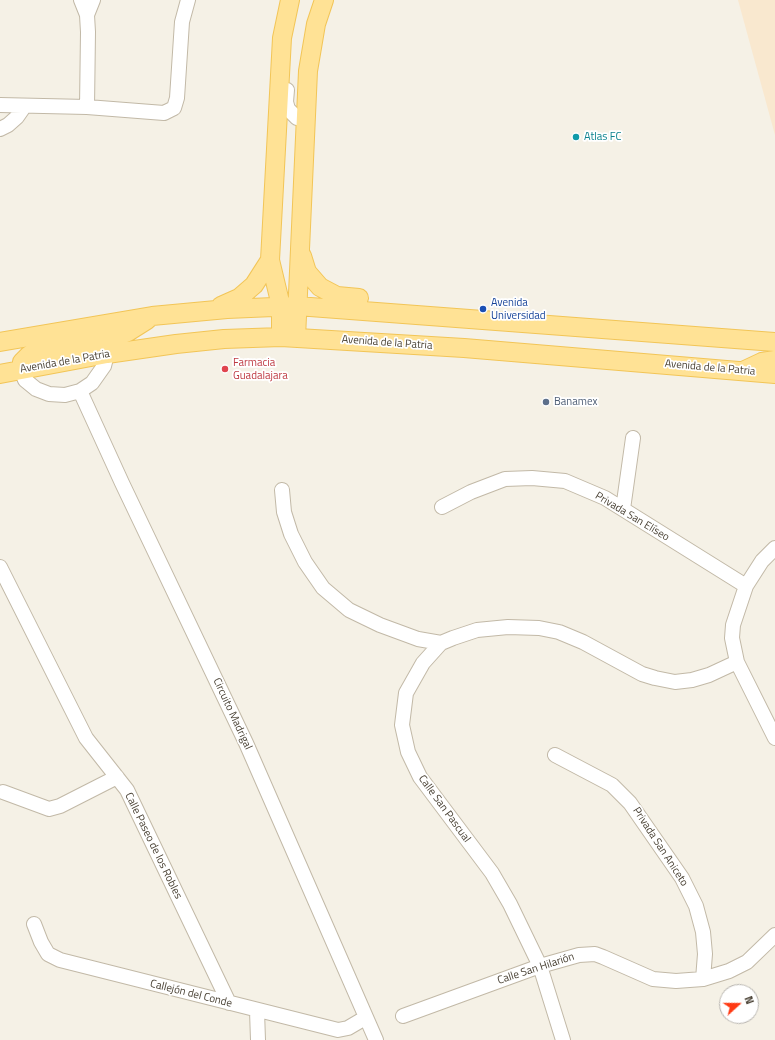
<!DOCTYPE html>
<html>
<head>
<meta charset="utf-8">
<style>
  body { margin:0 }
  #map { position:relative; width:775px; height:1040px; overflow:hidden; background:#f5f1e6; font-family:"Titillium Web",sans-serif }
  canvas { display:block }
  .north { position:absolute; left:719px; top:984px; width:40px; height:40px; box-sizing:border-box; background:#fff; border:1px solid #b6b3ae; border-radius:50%; rotate:69deg; font-size:11px; font-weight:700; line-height:16px; text-align:center; color:#494134 }
  .north::after { content:''; display:block; margin:auto; width:14px; height:18px; background:#ff3a13; clip-path:polygon(50% 0,100% 100%,50% 72%,0 100%) }
</style>
</head>
<body>
<div id="map">
<canvas width="775" height="1040"></canvas>
<div class="north">N</div>
</div>
<script>
const context = document.querySelector('canvas').getContext('2d');
context.lineJoin = 'round';
function paint(path, color) {
  context.fillStyle = color;
  context.fill(path, 'evenodd');
}
function shape(rows) {
  const path = new Path2D();
  for (const r of rows) {
    path.moveTo(r[0], r[1]);
    for (let i = 2; i < r.length; i += 2) path.lineTo(r[i], r[i + 1]);
  }
  return path;
}
function stroke(path, color, width, dash) {
  context.strokeStyle = color;
  context.lineWidth = width;
  context.lineCap = dash ? 'butt' : 'round';
  context.setLineDash(dash || []);
  context.stroke(path);
}
function label(font, color, halo, rows, align = 'center') {
  context.font = font + ' "Titillium Web",sans-serif';
  context.lineWidth = 3.5;
  context.setLineDash([]);
  context.textBaseline = 'middle';
  context.strokeStyle = halo;
  context.fillStyle = color;
  for (const [text, x, y, turn = 0] of rows) {
    context.save();
    context.translate(x, y);
    context.rotate((+turn || 0) * Math.PI / 180);
    context.textAlign = isNaN(turn) ? turn : align;
    if (halo) context.strokeText(text, 0, 0);
    context.fillText(text, 0, 0);
    context.restore();
  }
}
paint(shape([
  [738,0,775,0,775,135]
]), '#f9e8cf');
const minor = shape([
  [81,0,87,15,88,32,87,107],
  [87,15,93,0],
  [287,90,286,102,288,109,297,118,305,119],
  [0,105,87,107,164,113,174,108,177,98,182,22,188,0],
  [0,129,8,125,17,117,24,107],
  [21,370,25,380,36,389,49,394,65,395,80,391,92,383,104,366,107,354],
  [80,391,122,483,246,743,376,1040],
  [282,490,284,512,291,534,305,562,323,588,349,610,380,625,418,639,441,643],
  [442,507,471,492,505,479,532,478,565,481,605,498,746,586],
  [623,509,633,438],
  [775,548,762,561,746,586,733,625,732,638,737,662,775,738],
  [0,567,86,738,127,790,229,1003],
  [555,755,612,785,630,803,682,878,696,906,703,932,705,954,703,979],
  [3,792,49,809,60,806,117,777],
  [34,924,41,942,48,954,60,960,338,1030,348,1028,365,1018],
  [257,1011,258,1040],
  [403,1016,540,966,579,955,595,954,603,957,653,979,676,981,703,979,729,971,747,962,775,935],
  [563,1040,540,966,510,904,492,873,420,777,408,752,402,725,406,693,423,663,441,643,453,638,477,630,508,627,539,628,559,632,583,642,642,674,655,678,675,682,692,680,709,675,737,662]
]);
const major = shape([
  [302,256,307,272,320,287,337,296,359,298],
  [221,306,239,298,254,285,270,260],
  [281,337,281,306,270,260,282,38,290,0],
  [296,338,308,71,316,24,324,0],
  [0,342,152,316,227,309,297,306,775,342],
  [21,370,22,362,29,355,111,338,128,332,147,320],
  [745,370,762,362,775,360],
  [0,374,107,354,176,344,224,339,281,337,464,348,775,374]
]);
stroke(minor, '#c2b9a7', 16);
stroke(major, '#f2c557', 20);
stroke(minor, '#fff', 14);
stroke(major, '#ffe295', 18);
for (const [x, y, r, color] of [
  [576,137,4,"#0f9aa8"],
  [483,309,4,"#1a4fb4"],
  [225,369,4,"#e0444e"],
  [546,402,4,"#5c6f8a"]
]) {
  const dot = new Path2D();
  dot.arc(x, y, r, 0, 2 * Math.PI);
  context.fillStyle = color;
  context.fill(dot);
  stroke(dot, '#fff', 1.5);
}
label('11px', '#0d838f', '#fff', [
  ["Atlas FC",584,137]
], 'left');
label('11px', '#164399', '#fff', [
  ["Avenida",491,303],
  ["Universidad",491,316]
], 'left');
label('11px', '#494134', '#fff', [
  ["Avenida de la Patria",387,343,4],
  ["Avenida de la Patria",65,362,-10],
  ["Avenida de la Patria",710,368,5],
  ["Privada San Elíseo",632,517,31],
  ["Circuito Madrigal",232,714,65],
  ["Calle San Pascual",444,809,54],
  ["Calle Paseo de los Robles",153,846,64],
  ["Privada San Aniceto",660,847,57],
  ["Calle San Hilarión",536,969,-18],
  ["Callejón del Conde",191,994,14]
]);
label('11px', '#be3a42', '#fff', [
  ["Farmacia",233,363],
  ["Guadalajara",233,376]
], 'left');
label('11px', '#4e5e75', '#fff', [
  ["Banamex",554,402]
], 'left');
</script>
</body>
</html>
